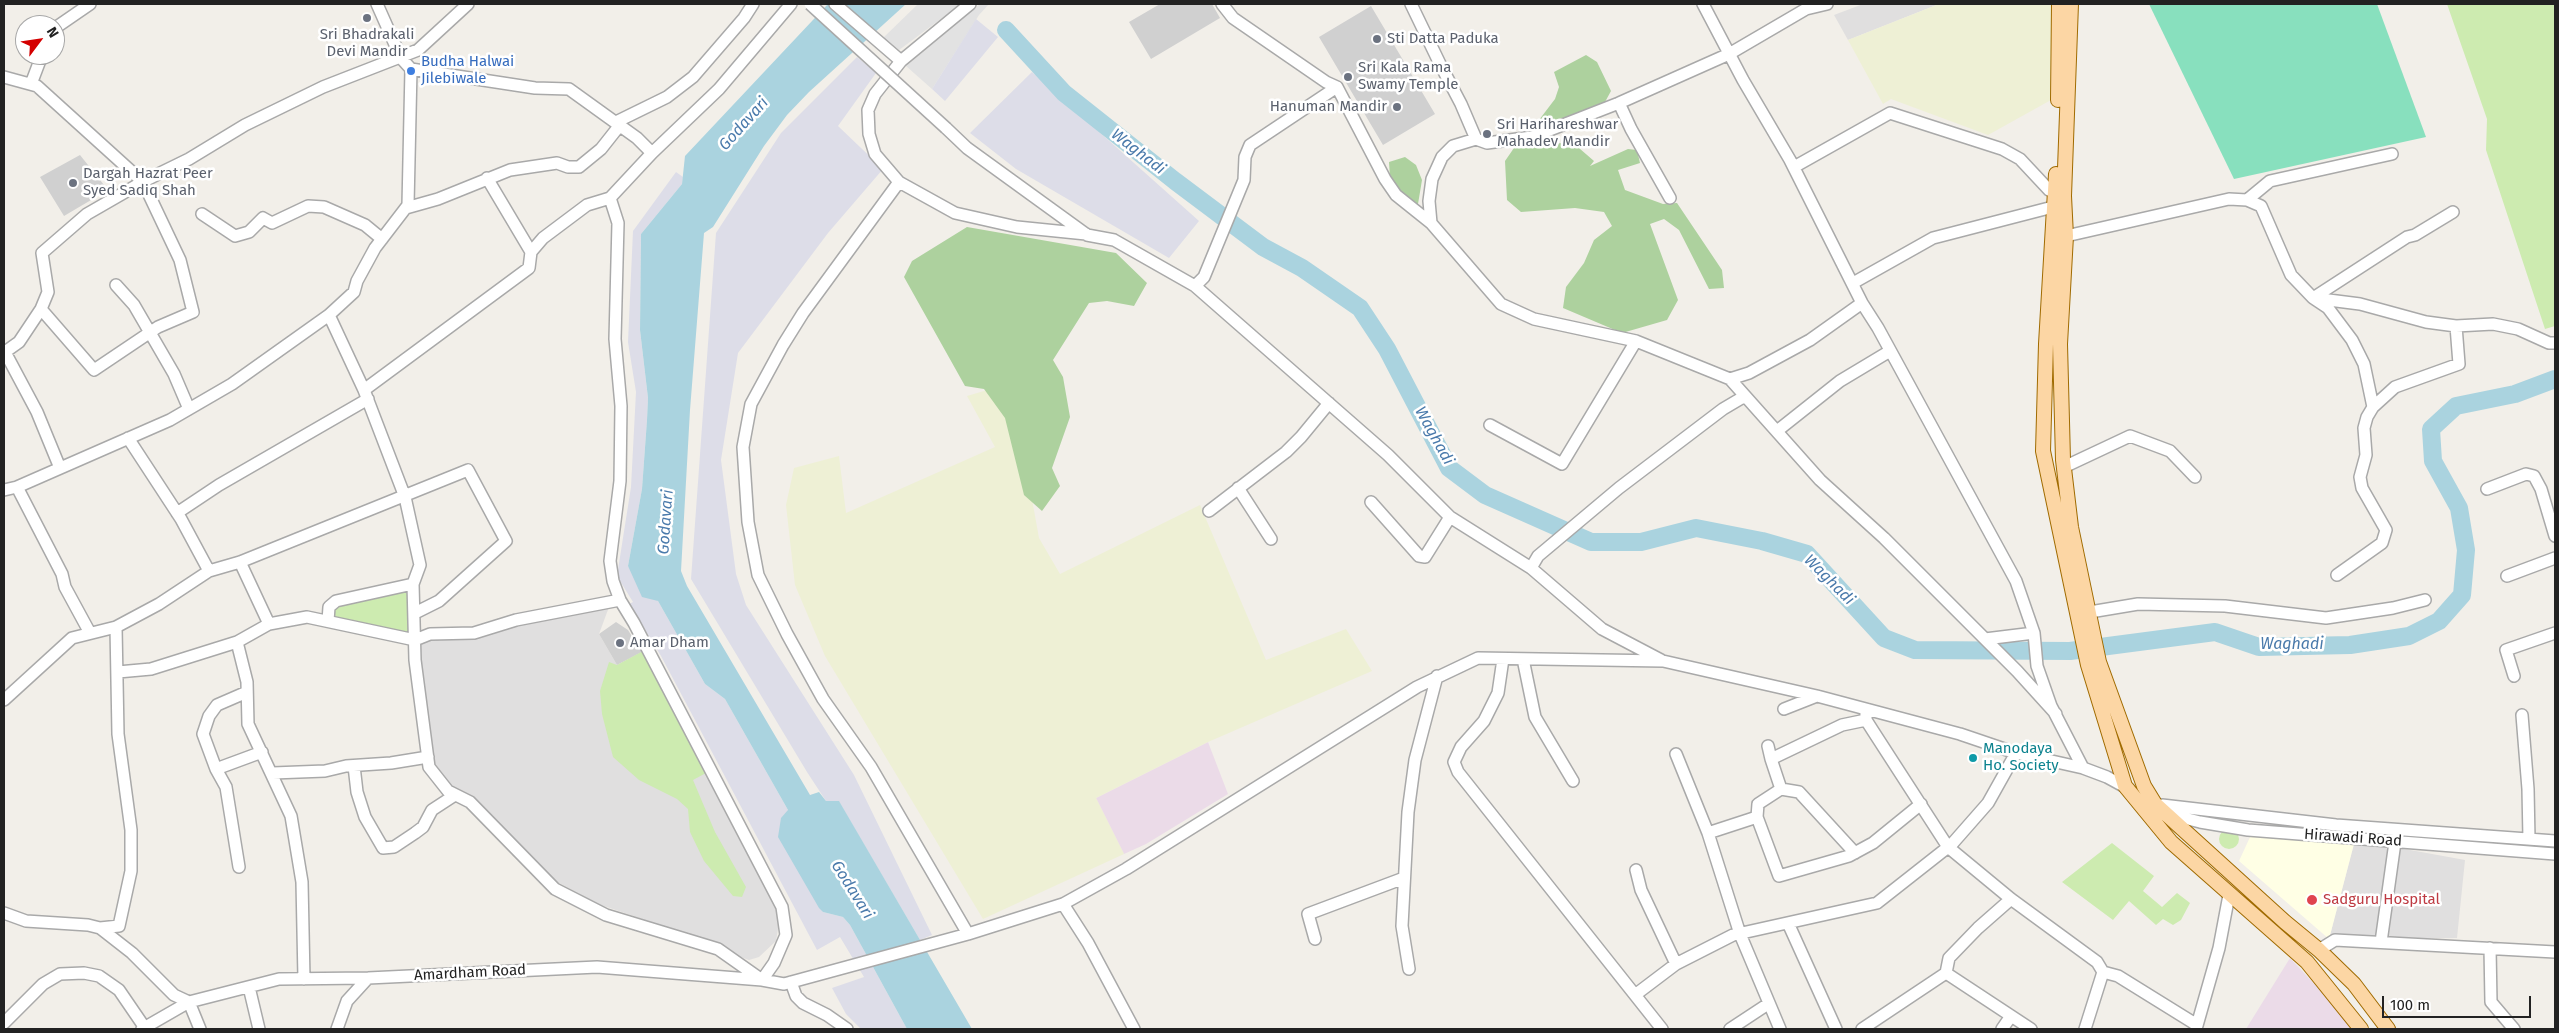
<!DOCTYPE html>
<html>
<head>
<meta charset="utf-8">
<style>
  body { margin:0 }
  #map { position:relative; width:2559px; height:1033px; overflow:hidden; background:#f2efe9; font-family:"Fira Sans",sans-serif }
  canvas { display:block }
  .frame { position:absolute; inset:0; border:5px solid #222; pointer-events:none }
  .north { position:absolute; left:15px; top:15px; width:50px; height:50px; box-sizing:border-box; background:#fff; border:1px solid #a7a7a7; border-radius:50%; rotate:59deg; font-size:14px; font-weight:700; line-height:20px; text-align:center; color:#222 }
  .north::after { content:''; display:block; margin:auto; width:18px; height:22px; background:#d40000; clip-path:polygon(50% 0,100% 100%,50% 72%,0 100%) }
  .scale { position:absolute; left:2382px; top:996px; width:149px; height:22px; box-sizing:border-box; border:2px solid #222; border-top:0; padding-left:6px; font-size:15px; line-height:18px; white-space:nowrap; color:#222; -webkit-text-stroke:4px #fff; paint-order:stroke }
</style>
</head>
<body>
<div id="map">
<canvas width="2559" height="1033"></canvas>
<div class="frame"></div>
<div class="north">N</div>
<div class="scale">100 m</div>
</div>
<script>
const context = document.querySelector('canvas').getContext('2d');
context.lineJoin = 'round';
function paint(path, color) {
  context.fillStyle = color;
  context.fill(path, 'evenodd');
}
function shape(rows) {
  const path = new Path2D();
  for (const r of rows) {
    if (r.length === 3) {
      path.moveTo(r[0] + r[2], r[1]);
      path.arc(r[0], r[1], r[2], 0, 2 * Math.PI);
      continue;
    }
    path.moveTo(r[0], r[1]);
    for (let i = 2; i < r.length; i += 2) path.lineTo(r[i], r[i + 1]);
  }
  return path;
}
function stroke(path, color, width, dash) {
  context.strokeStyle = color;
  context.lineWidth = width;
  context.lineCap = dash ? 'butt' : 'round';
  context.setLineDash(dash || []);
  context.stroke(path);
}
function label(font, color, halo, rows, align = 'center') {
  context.font = font + ' "Fira Sans",sans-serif';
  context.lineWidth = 5;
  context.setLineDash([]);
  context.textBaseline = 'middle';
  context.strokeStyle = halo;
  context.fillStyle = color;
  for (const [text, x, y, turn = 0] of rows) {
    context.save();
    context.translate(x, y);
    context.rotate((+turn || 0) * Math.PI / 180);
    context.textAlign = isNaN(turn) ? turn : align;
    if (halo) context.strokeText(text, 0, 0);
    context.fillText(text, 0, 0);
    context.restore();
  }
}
paint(shape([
  [1863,4,1939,4,1848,40,1834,15],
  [609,607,599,634,617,665,642,652,778,908,779,923,776,941,759,957,749,960,738,956,728,948,598,904,550,878,450,788,434,765,418,641],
  [2355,840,2465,860,2457,938,2329,939]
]), '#e0dfdf');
paint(shape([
  [1208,742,1228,794,1146,844,1124,854,1096,798],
  [2290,958,2333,1004,2352,1029,2246,1029]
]), '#ebdbe8');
paint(shape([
  [2251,835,2355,840,2329,939,2239,861]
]), '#ffffe5');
paint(shape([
  [1160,4,1212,4,1220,18,1151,59,1129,22],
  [1371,6,1435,114,1383,145,1319,37],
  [80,155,108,190,64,216,40,177],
  [616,622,628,630,642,652,617,665,599,634]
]), '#d0d0d0');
paint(shape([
  [1939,4,2054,4,2051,100,1988,135,1891,99,1883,104,1848,40],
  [1011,383,1039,538,1060,574,1200,505,1266,660,1346,629,1372,671,1208,742,1096,798,1124,854,983,919,825,656,795,585,786,505,794,468,839,456,846,513,995,447,967,396]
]), '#eef0d5');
paint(shape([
  [2447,4,2555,4,2555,326,2545,329,2486,150,2487,119],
  [411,587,413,636,331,619,331,609,339,603],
  [645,650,706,773,693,780,715,832,746,887,742,897,733,896,704,861,690,832,688,809,677,799,639,780,613,757,602,714,600,691,609,662,617,665],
  [2229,839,10],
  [2112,843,2154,876,2143,891,2162,907,2177,893,2190,903,2181,920,2173,925,2163,919,2156,925,2129,901,2113,920,2062,882]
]), '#cdebb0');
paint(shape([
  [1586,55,1597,62,1611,91,1605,102,1547,129,1539,120,1555,99,1559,87,1554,72],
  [1572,142,1594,161,1590,166,1628,149,1637,150,1640,163,1618,170,1625,190,1663,204,1677,203,1722,270,1724,288,1709,289,1679,230,1664,219,1650,224,1678,300,1667,320,1622,333,1563,308,1566,287,1584,263,1594,240,1612,226,1604,212,1575,208,1521,212,1507,200,1505,161,1514,148],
  [1405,157,1416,165,1422,180,1418,204,1409,203,1390,178,1389,162],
  [967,227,1116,253,1147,283,1134,306,1107,301,1089,303,1053,360,1063,377,1070,417,1052,468,1060,486,1042,511,1024,495,1005,418,984,389,965,386,904,277,912,261]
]), '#add19e');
paint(shape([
  [2149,4,2377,4,2426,137,2234,179]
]), '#88e0be');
paint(shape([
  [918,4,961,4,899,50,883,38],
  [980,4,989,4,979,15,932,89,906,66]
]), '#e2e2e2');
paint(shape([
  [976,19,998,37,945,101,932,89],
  [857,57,876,73,838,126,883,169,828,233,738,353,721,460,736,574,746,605,854,775,932,935,920,940,839,802,826,801,807,772,691,579,716,233,781,133],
  [1032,72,1199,221,1169,258,1016,169,970,133],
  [676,172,683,177,682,184,641,234,640,330,648,398,647,420,642,489,628,566,658,601,705,684,725,699,788,810,823,912,843,917,850,925,907,1029,861,1029,846,1014,832,988,864,977,840,937,817,950,661,656,629,604,633,602,617,576,631,487,636,392,628,342,633,231]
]), '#dddde8');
paint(shape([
  [828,4,906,4,809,92,787,115,764,146,713,227,704,233,690,410,681,571,687,586,810,795,819,792,826,801,839,801,972,1029,907,1029,850,925,843,917,823,912,819,908,778,837,781,818,788,810,725,699,705,684,658,601,642,597,628,566,642,489,647,420,648,398,640,330,641,234,682,184,685,156]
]), '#aad3df');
stroke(shape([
  [1006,30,1064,93,1175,181,1263,247,1302,268,1360,308,1387,349,1449,468,1485,495,1591,542,1641,542,1696,528,1762,541,1807,554,1884,638,1915,650,2070,651,2215,632,2259,647,2350,645,2409,636,2439,621,2462,595,2466,550,2459,508,2433,461,2431,429,2456,406,2515,394,2555,379]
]), '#aad3df', 18);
const minor = shape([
  [377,4,401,58,411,69,535,88,569,89,637,138,652,153],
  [835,4,901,61],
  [1222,4,1233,18,1326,82,1337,87,1385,179,1396,195,1431,223,1501,304,1534,319,1636,341,1730,379,1820,480,1884,538,2017,671,2056,714],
  [1411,4,1440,64,1461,104,1476,139],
  [1703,4,1743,80,1790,160,1862,303,1878,328,2016,581,2034,633,2037,666,2051,706,2083,768],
  [55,31,58,26,90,4],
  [411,69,408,205,375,248,357,281,354,292,329,315,364,390,405,497,420,565,413,584,415,660,429,767,448,791,470,802,555,889,606,915,718,949,762,980,774,963,786,935,782,907,634,623,620,600,613,581,610,561,620,481,621,406,615,339,618,223,610,198,652,153,719,89,791,4],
  [4,77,37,86,143,182,180,260,193,312,158,327,94,370,41,309],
  [31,84,42,55],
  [1619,103,1631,129,1670,198],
  [616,122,667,97,693,77,744,18,753,4],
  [946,128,967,148,1087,235,1114,240,1195,286,1388,455,1450,517,1531,568,1602,629,1661,660],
  [1794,167,1890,113,2002,149,2020,159,2049,190,2060,195],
  [487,178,531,252],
  [899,182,955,213,1017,227,1086,234],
  [2247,200,2270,181,2392,154],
  [406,208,438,199,510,170,557,163,568,167,579,167,601,149,620,125],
  [202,214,235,236,249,232,263,218,272,223,308,206,324,207,365,225,382,239],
  [1431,223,1429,201,1432,179,1442,157,1453,146,1476,139,1487,143,1532,137,1619,103,1729,54,1806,9,1827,4],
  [2066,236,2229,199,2247,200,2261,206,2291,275,2313,298,2360,304,2426,322,2456,326,2493,324,2518,329,2549,343,2555,343],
  [1853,283,1933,238,2049,208,2061,208],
  [116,285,134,305,174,374,189,409],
  [1195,286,1204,277,1244,180,1245,157,1250,145,1337,87],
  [1730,379,1749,373,1810,340,1862,303],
  [364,390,529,268,531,252,543,238,587,205,610,198],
  [2373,407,2364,364,2352,340,2328,308,2313,298,2407,237,2415,235,2453,212],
  [1490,425,1562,464,1636,341],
  [1777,431,1840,381,1890,351],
  [128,438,181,519,209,571],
  [2064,467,2130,436,2170,451,2195,477],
  [60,468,37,412,5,352,19,342,41,309,48,292,42,253,87,214,146,180,189,159,245,125,323,87,418,50,468,4],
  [17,487,62,574,65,587,90,633],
  [1238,488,1271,539],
  [2487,489,2526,474,2534,476,2541,489,2555,536],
  [4,490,17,487,170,420,232,384,329,315],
  [1371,502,1419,556,1425,557,1450,517],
  [1209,511,1286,452,1301,437,1329,403],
  [177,513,219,485,368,399],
  [240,562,269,624,237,642,247,682,248,724,291,816,302,882,304,979],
  [1531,568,1538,556,1619,488,1723,409,1745,396],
  [2337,575,2382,543,2386,530,2362,488,2360,477,2366,455,2364,428,2367,417,2373,407,2395,387,2459,364,2456,326],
  [2507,576,2555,558],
  [2090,612,2138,604,2225,606,2326,618,2393,608,2425,600],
  [328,621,329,607,336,601,413,584],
  [269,624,307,617,415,640,430,634,474,633,516,620,620,600],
  [1985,639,2034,633],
  [1503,659,1498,693,1484,721,1461,747,1454,762,1458,772,1662,1029],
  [1523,659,1535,717,1573,781],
  [118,672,151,669,237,642],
  [2514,676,2506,650,2555,633],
  [4,700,72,638,116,627,159,604,209,571,240,562,468,470,506,541,439,601,415,613],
  [1784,709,1817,696],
  [1866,709,1866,720,1873,731,1948,847,2011,899,2097,962,2103,972,2085,1029],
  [2522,715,2528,789,2529,839],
  [1768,746,1771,759],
  [1676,754,1708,833,1740,934,1780,1029],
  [354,766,357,792,365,817,383,848,394,847,415,833,423,827,432,810,455,795],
  [216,769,262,752],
  [273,773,325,771,346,766,391,763,428,757],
  [1781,789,1758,804,1757,817,1779,876,1849,856,1873,843,1921,804],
  [2162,805,2336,825,2555,841],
  [2167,810,2180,817,2200,822,2248,830,2555,854],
  [1708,833,1757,817],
  [1855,853,1799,792,1781,789,1771,759,1842,725,1866,720],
  [239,867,226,787,216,769,203,734,209,716,217,705,247,692],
  [1636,870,1641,890,1676,964],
  [1063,904,1088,943,1134,1029],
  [4,913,26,921,88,925,100,928,132,953,174,995,189,1002,200,1029],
  [1788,923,1836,1029],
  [100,928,119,926,131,871,131,830,118,734,116,627],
  [968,934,871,767,823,699,787,634,758,575,748,522,743,447,751,404,783,345,803,313,899,182,875,154,869,134,868,110,875,94,901,61,970,4],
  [1315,939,1308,914,1404,878],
  [2381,942,2396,835],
  [2490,948,2491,1002,2514,1029],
  [2319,950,2335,940,2555,952],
  [1409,969,1402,926,1408,812,1415,760,1437,676],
  [2103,972,2118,976,2197,1025],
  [1946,973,1949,958,1978,928,2011,899],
  [791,982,796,996,803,1003,827,1015,847,1029],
  [249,987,259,1029],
  [1635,995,1676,964,1733,935,1877,903,1952,844,1988,803,2016,753],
  [4,1023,43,984,60,974,84,973,99,976,119,990,145,1028],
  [142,1029,189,1002,279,979,368,978,597,967,762,980,784,984,968,934,1063,904,1126,869,1417,687,1478,658,1663,661,1817,696,1960,734,2016,753,2083,768,2107,777,2129,789],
  [337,1029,347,1001,368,978],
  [1730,1029,1768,1004],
  [1862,1029,1946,973,2031,1029],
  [2002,1029,2011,1016],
  [2196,1029,2219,948,2229,895]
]);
const major = shape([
  [2071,4,2064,196,2066,236,2060,344,2063,460,2071,527,2099,662,2144,786,2155,804,2285,922,2319,950,2354,984,2388,1029],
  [2058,100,2059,4],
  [2056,174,2046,344,2043,451,2088,665,2125,786,2171,842,2307,962,2361,1029]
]);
stroke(minor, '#a9a9a9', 14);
stroke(major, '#a06b00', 16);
stroke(minor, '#fff', 11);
stroke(major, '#fcd6a4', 14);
const minorBridge = shape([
  [810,4,946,128]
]);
stroke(minorBridge, '#a9a9a9', 14, []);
stroke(minorBridge, '#fff', 11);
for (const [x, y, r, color] of [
  [367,18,5,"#6b7280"],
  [1377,39,5,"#6b7280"],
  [411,71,5,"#3f7fe0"],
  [1348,77,5,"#6b7280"],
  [1397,107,5,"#6b7280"],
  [1487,134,5,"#6b7280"],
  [73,183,5,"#6b7280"],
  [620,643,5,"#6b7280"],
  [1973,758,5,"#0f9aa8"],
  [2312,900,6,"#e0444e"]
]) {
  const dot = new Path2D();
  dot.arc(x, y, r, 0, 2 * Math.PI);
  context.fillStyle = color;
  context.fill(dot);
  stroke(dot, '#fff', 2);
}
label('15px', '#5b616d', '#fff', [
  ["Sri Bhadrakali",367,35,"center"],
  ["Devi Mandir",367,52,"center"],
  ["Sti Datta Paduka",1387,39],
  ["Sri Kala Rama",1358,68],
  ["Swamy Temple",1358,85],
  ["Hanuman Mandir",1387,107,"right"],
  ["Sri Harihareshwar",1497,125],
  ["Mahadev Mandir",1497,142],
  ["Dargah Hazrat Peer",83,174],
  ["Syed Sadiq Shah",83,191],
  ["Amar Dham",630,643]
], 'left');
label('15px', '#366cbe', '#fff', [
  ["Budha Halwai",421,62],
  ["Jilebiwale",421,79]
], 'left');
label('15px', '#0d838f', '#fff', [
  ["Manodaya",1983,749],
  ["Ho. Society",1983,766]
], 'left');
label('15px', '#222', '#fff', [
  ["Hirawadi Road",2353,838,4],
  ["Amardham Road",470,973,-3]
]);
label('15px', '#be3a42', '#fff', [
  ["Sadguru Hospital",2323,900]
], 'left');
label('italic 16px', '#4a7aab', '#fff', [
  ["Godavari",744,124,-48],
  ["Waghadi",1138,152,38],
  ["Waghadi",1434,436,61],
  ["Godavari",666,522,-86],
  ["Waghadi",1829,580,45],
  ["Waghadi",2292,645],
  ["Godavari",852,890,58]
]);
</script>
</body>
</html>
